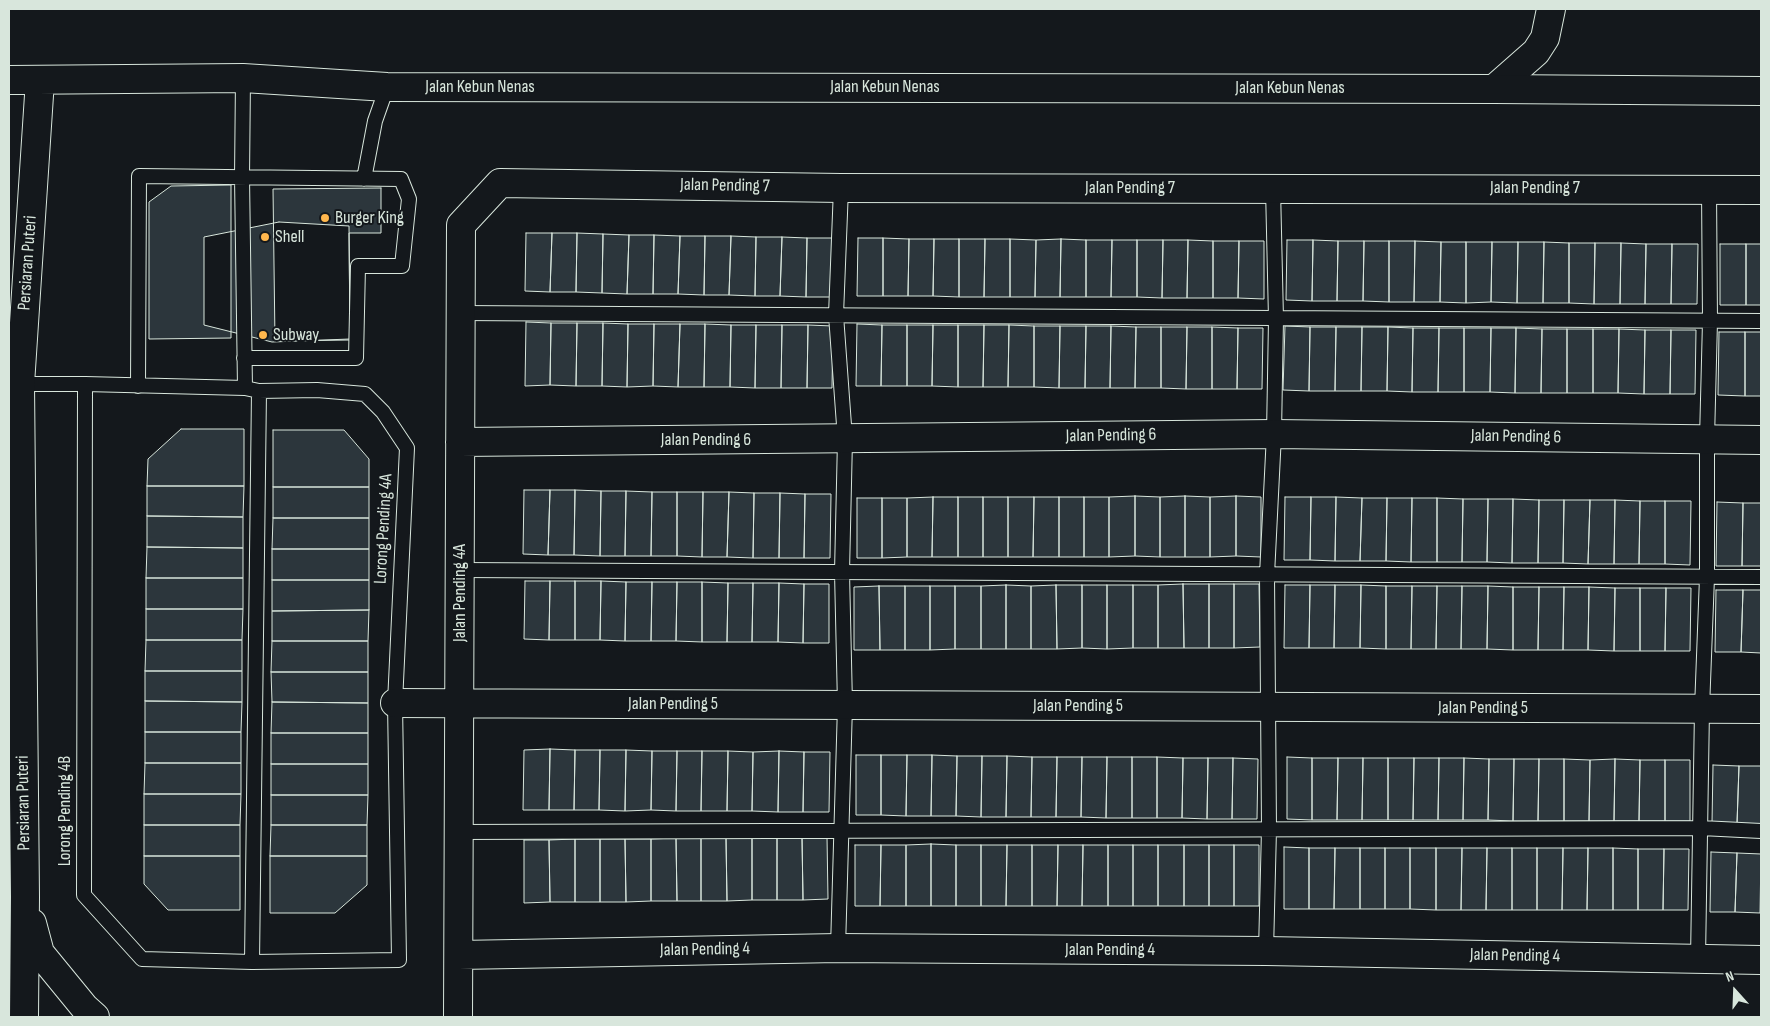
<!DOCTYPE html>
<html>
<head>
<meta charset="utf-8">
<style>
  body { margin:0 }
  #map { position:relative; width:1770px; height:1026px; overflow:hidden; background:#14181c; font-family:"Sofia Sans Condensed",sans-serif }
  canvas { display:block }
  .frame { position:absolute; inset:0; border:10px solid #d8e6dc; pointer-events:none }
  .north { position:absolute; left:1710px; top:966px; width:50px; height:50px; -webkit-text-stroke:4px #14181c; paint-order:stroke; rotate:340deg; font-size:14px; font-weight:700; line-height:20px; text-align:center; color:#d8e6dc }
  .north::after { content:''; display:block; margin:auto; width:18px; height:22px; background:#d8e6dc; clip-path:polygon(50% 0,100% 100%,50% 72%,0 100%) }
</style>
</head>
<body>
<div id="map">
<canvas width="1770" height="1026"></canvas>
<div class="frame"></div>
<div class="north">N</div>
</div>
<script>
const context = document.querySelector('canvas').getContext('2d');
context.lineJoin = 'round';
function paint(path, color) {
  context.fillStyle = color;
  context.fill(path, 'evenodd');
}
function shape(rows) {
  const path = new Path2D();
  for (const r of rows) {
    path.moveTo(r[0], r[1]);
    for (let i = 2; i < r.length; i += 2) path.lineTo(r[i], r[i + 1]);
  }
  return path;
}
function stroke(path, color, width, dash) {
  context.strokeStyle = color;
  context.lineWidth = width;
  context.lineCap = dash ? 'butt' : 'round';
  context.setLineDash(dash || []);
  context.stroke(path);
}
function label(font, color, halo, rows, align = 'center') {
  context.font = font + ' "Sofia Sans Condensed",sans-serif';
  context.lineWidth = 4;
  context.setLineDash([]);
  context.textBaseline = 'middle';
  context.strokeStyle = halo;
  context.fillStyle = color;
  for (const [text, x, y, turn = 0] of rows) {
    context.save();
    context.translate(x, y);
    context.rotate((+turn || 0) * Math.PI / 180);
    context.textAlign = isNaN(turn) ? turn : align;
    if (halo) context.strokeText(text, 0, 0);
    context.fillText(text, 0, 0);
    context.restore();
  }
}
const building = shape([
  [231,185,231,338,149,339,149,202,171,186,231,185],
  [381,188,381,233,349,233,350,340,275,341,273,189,381,188],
  [279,222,349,226,350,339,272,342,204,325,204,237,279,222],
  [526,233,552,233,550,292,525,291,526,233],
  [552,233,577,233,576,292,550,292,552,233],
  [577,233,603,234,602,293,576,292,577,233],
  [603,234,629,235,627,294,602,293,603,234],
  [629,235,654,235,653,294,627,294,629,235],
  [654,235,680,236,678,294,653,294,654,235],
  [680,236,705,236,704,295,678,294,680,236],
  [705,236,731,236,729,295,704,295,705,236],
  [731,236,756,237,755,296,729,295,731,236],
  [756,237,782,237,780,296,755,296,756,237],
  [782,237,807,238,806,297,780,296,782,237],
  [807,238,833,238,832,297,806,297,807,238],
  [858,238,883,238,883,296,857,296,858,238],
  [883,238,909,239,908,296,883,296,883,238],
  [909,239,934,239,933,296,908,296,909,239],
  [934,239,959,239,959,297,933,296,934,239],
  [959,239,985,239,984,297,959,297,959,239],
  [985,239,1010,239,1010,297,984,297,985,239],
  [1010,239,1036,240,1035,297,1010,297,1010,239],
  [1061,239,1060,297,1035,297,1036,240,1061,239],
  [1061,239,1086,240,1086,297,1060,297,1061,239],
  [1086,240,1112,240,1111,297,1086,297,1086,240],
  [1112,240,1137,240,1137,297,1111,297,1112,240],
  [1137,240,1163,240,1162,298,1137,297,1137,240],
  [1163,240,1188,240,1187,298,1162,298,1163,240],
  [1188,240,1213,241,1213,298,1187,298,1188,240],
  [1287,240,1313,240,1312,301,1286,300,1287,240],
  [1313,240,1338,241,1337,301,1312,301,1313,240],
  [1213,241,1239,241,1238,298,1213,298,1213,241],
  [1239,241,1264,241,1264,299,1238,298,1239,241],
  [1338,241,1364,241,1363,301,1337,301,1338,241],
  [1364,241,1389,241,1389,302,1363,301,1364,241],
  [1389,241,1415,241,1414,302,1389,302,1389,241],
  [1415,241,1441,242,1440,302,1414,302,1415,241],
  [1441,242,1466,242,1466,303,1440,302,1441,242],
  [1466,242,1492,242,1491,302,1466,303,1466,242],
  [1492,242,1518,242,1517,303,1491,302,1492,242],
  [1518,242,1544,242,1543,303,1517,303,1518,242],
  [1544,242,1569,243,1569,303,1543,303,1544,242],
  [1569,243,1595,243,1594,304,1569,303,1569,243],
  [1595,243,1621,243,1620,304,1594,304,1595,243],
  [1621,243,1646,244,1645,304,1620,304,1621,243],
  [1646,244,1672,244,1671,304,1645,304,1646,244],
  [1672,244,1698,244,1697,304,1671,304,1672,244],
  [1720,244,1746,244,1746,305,1720,305,1720,244],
  [1746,244,1761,244,1761,305,1746,305,1746,244],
  [526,322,551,323,550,385,525,386,526,322],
  [551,323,577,323,576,386,550,385,551,323],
  [577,323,603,323,602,386,576,386,577,323],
  [603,323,628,324,627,387,602,386,603,323],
  [628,324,654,324,653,386,627,387,628,324],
  [654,324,680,324,678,387,653,386,654,324],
  [680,324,705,324,704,387,678,387,680,324],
  [705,324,731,325,730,387,704,387,705,324],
  [857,324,882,325,881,386,856,386,857,324],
  [731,325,756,325,755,388,730,387,731,325],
  [756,325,782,325,781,388,755,388,756,325],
  [782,325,808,325,807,388,781,388,782,325],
  [808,325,833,326,832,388,807,388,808,325],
  [882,325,907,325,907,386,881,386,882,325],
  [907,325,933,325,932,386,907,386,907,325],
  [933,325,958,325,958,387,932,386,933,325],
  [958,325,984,325,983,387,958,387,958,325],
  [984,325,1009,325,1008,387,983,387,984,325],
  [1009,325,1034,326,1034,387,1008,387,1009,325],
  [1034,326,1060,326,1059,388,1034,387,1034,326],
  [1060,326,1086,326,1085,388,1059,388,1060,326],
  [1086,326,1111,326,1110,388,1085,388,1086,326],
  [1111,326,1136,327,1135,388,1110,388,1111,326],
  [1285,326,1310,327,1309,391,1283,390,1285,326],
  [1136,327,1161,327,1161,388,1135,388,1136,327],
  [1161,327,1187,327,1186,389,1161,388,1161,327],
  [1187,327,1212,327,1212,389,1186,389,1187,327],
  [1212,327,1238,328,1237,389,1212,389,1212,327],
  [1310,327,1336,327,1335,391,1309,391,1310,327],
  [1336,327,1362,327,1361,391,1335,391,1336,327],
  [1362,327,1388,327,1387,391,1361,391,1362,327],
  [1388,327,1413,328,1412,392,1387,391,1388,327],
  [1238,328,1263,328,1262,389,1237,389,1238,328],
  [1413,328,1439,328,1438,392,1412,392,1413,328],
  [1439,328,1464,328,1464,392,1438,392,1439,328],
  [1464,328,1491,328,1490,392,1464,392,1464,328],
  [1491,328,1516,328,1515,393,1490,392,1491,328],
  [1516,328,1542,329,1541,393,1515,393,1516,328],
  [1542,329,1567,329,1567,393,1541,393,1542,329],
  [1567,329,1593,329,1593,393,1567,393,1567,329],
  [1593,329,1619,329,1618,393,1593,393,1593,329],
  [1619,329,1645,330,1644,394,1618,393,1619,329],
  [1645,330,1671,330,1670,394,1644,394,1645,330],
  [1671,330,1696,330,1695,394,1670,394,1671,330],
  [1719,332,1745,332,1745,396,1718,395,1719,332],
  [1745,332,1761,332,1761,396,1745,396,1745,332],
  [181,429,244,429,244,486,147,486,148,459,181,429],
  [273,430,344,430,369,459,369,487,273,487,273,430],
  [147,486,244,486,243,517,147,516,147,486],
  [273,487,369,487,369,518,273,518,273,487],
  [524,490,550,490,548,555,523,554,524,490],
  [550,490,575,490,574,555,548,555,550,490],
  [575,490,601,491,600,556,574,555,575,490],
  [601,491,626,491,625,556,600,556,601,491],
  [626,491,652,492,651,556,625,556,626,491],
  [652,492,677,492,677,556,651,556,652,492],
  [677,492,703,492,702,557,677,556,677,492],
  [703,492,729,492,727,557,702,557,703,492],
  [729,492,754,493,753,558,727,557,729,492],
  [754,493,780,493,779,558,753,558,754,493],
  [780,493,805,494,804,558,779,558,780,493],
  [805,494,831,494,830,558,804,558,805,494],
  [1135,496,1135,556,1109,557,1109,497,1135,496],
  [1135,496,1160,497,1160,557,1135,556,1135,496],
  [1185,496,1185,557,1160,557,1160,497,1185,496],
  [1185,496,1210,497,1210,557,1185,557,1185,496],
  [1236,496,1236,556,1210,557,1210,497,1236,496],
  [1236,496,1261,497,1261,557,1236,556,1236,496],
  [933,497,932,557,907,557,907,498,933,497],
  [933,497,958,497,958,557,932,557,933,497],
  [958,497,983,497,983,557,958,557,958,497],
  [983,497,1008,497,1008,557,983,557,983,497],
  [1008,497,1034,497,1033,557,1008,557,1008,497],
  [1034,497,1059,497,1059,557,1033,557,1034,497],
  [1059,497,1084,497,1084,557,1059,557,1059,497],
  [1084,497,1109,497,1109,557,1084,557,1084,497],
  [1285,497,1311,497,1310,560,1284,560,1285,497],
  [1311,497,1336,497,1335,561,1310,560,1311,497],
  [1336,497,1362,498,1360,561,1335,561,1336,497],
  [857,498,882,498,882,558,857,558,857,498],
  [882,498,907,498,907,557,882,558,882,498],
  [1362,498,1387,498,1386,561,1360,561,1362,498],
  [1387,498,1412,498,1411,562,1386,561,1387,498],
  [1412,498,1437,498,1437,562,1411,562,1412,498],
  [1437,498,1463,499,1462,562,1437,562,1437,498],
  [1463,499,1488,499,1487,562,1462,562,1463,499],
  [1488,499,1513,499,1512,563,1487,562,1488,499],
  [1513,499,1539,500,1538,563,1512,563,1513,499],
  [1539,500,1564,500,1563,563,1538,563,1539,500],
  [1564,500,1590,500,1588,564,1563,563,1564,500],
  [1590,500,1615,500,1614,564,1588,564,1590,500],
  [1615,500,1640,501,1639,564,1614,564,1615,500],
  [1640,501,1665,501,1665,564,1639,564,1640,501],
  [1665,501,1691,501,1690,565,1665,564,1665,501],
  [1717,502,1743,503,1742,566,1716,566,1717,502],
  [1743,503,1761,503,1761,566,1742,566,1743,503],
  [147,516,243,517,243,548,147,547,147,516],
  [273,518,369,518,369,549,272,549,273,518],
  [147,547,243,548,243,578,146,578,147,547],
  [272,549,369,549,369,580,272,580,272,549],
  [146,578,243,578,243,609,146,609,146,578],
  [272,580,369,580,369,610,272,611,272,580],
  [525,581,550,581,549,640,524,639,525,581],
  [550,581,575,581,575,640,549,640,550,581],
  [575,581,601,581,600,640,575,640,575,581],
  [601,581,626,582,625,641,600,640,601,581],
  [626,582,652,582,651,641,625,641,626,582],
  [652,582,677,582,676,641,651,641,652,582],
  [677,582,702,582,702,642,676,641,677,582],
  [702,582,728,583,727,642,702,642,702,582],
  [728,583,753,583,752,642,727,642,728,583],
  [753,583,779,583,778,642,752,642,753,583],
  [779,583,804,584,803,643,778,642,779,583],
  [804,584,829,584,829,643,803,643,804,584],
  [1183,584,1209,584,1209,648,1184,648,1183,584],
  [1183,584,1184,648,1158,648,1158,585,1183,584],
  [1209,584,1234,584,1234,648,1209,648,1209,584],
  [1234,584,1259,584,1260,647,1234,648,1234,584],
  [1006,585,1031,586,1031,649,1006,649,1006,585],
  [1006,585,1006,649,981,649,981,586,1006,585],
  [1056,585,1082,585,1082,648,1057,649,1056,585],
  [1056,585,1057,649,1031,649,1031,586,1056,585],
  [1082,585,1107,585,1107,649,1082,648,1082,585],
  [1107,585,1133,585,1133,648,1107,649,1107,585],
  [1133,585,1158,585,1158,648,1133,648,1133,585],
  [1285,585,1310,585,1309,648,1284,648,1285,585],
  [1310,585,1335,585,1334,648,1309,648,1310,585],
  [1335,585,1361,585,1360,648,1334,648,1335,585],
  [1361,585,1386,586,1386,649,1360,648,1361,585],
  [879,586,905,586,905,650,880,650,879,586],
  [879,586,880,650,854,650,854,587,879,586],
  [905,586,930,586,930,650,905,650,905,586],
  [930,586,955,586,955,649,930,650,930,586],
  [955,586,981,586,981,649,955,649,955,586],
  [1386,586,1412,586,1411,649,1386,649,1386,586],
  [1412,586,1437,586,1436,649,1411,649,1412,586],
  [1437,586,1462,586,1461,649,1436,649,1437,586],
  [1462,586,1488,586,1487,649,1461,649,1462,586],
  [1488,586,1513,587,1513,650,1487,649,1488,586],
  [1513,587,1539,587,1538,650,1513,650,1513,587],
  [1539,587,1564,587,1563,650,1538,650,1539,587],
  [1564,587,1589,587,1588,650,1563,650,1564,587],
  [1589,587,1615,588,1614,651,1588,650,1589,587],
  [1615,588,1640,588,1640,651,1614,651,1615,588],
  [1640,588,1666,588,1665,651,1640,651,1640,588],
  [1666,588,1691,588,1690,651,1665,651,1666,588],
  [1716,590,1743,590,1741,652,1715,652,1716,590],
  [1743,590,1761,590,1761,653,1741,652,1743,590],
  [146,609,243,609,242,640,146,640,146,609],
  [369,610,368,641,272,641,272,611,369,610],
  [146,640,242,640,242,671,145,671,146,640],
  [272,641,368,641,368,672,271,672,272,641],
  [145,671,242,671,242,702,145,701,145,671],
  [271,672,368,672,368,703,272,702,271,672],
  [145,701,242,702,241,732,145,732,145,701],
  [272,702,368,703,368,733,271,733,272,702],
  [145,732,241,732,241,763,145,763,145,732],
  [271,733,368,733,368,764,271,764,271,733],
  [550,749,549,810,523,810,524,750,550,749],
  [550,749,575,750,574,810,549,810,550,749],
  [575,750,600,750,599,810,574,810,575,750],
  [600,750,626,750,625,811,599,810,600,750],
  [626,750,652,751,651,810,625,811,626,750],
  [652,751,677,751,676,811,651,810,652,751],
  [677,751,702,751,701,811,676,811,677,751],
  [702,751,728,751,727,811,701,811,702,751],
  [728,751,753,752,752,811,727,811,728,751],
  [779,751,778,812,752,811,753,752,779,751],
  [779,751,804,752,803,812,778,812,779,751],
  [804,752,830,752,829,812,803,812,804,752],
  [856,755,881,755,881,815,856,815,856,755],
  [881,755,907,755,906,816,881,815,881,755],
  [907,755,932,755,931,816,906,816,907,755],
  [932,755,957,756,956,816,931,816,932,755],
  [957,756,982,756,981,817,956,816,957,756],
  [982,756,1007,756,1006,817,981,817,982,756],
  [1007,756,1032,757,1031,817,1006,817,1007,756],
  [1032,757,1057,757,1056,817,1031,817,1032,757],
  [1057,757,1082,757,1081,817,1056,817,1057,757],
  [1082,757,1107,757,1106,818,1081,817,1082,757],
  [1107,757,1132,757,1132,818,1106,818,1107,757],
  [1132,757,1157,757,1157,818,1132,818,1132,757],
  [1157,757,1183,758,1182,818,1157,818,1157,757],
  [1287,757,1312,758,1312,820,1287,819,1287,757],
  [1183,758,1208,758,1207,819,1182,818,1183,758],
  [1208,758,1233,758,1232,819,1207,819,1208,758],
  [1233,758,1258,759,1257,819,1232,819,1233,758],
  [1312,758,1338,758,1337,820,1312,820,1312,758],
  [1338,758,1363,758,1362,820,1337,820,1338,758],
  [1363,758,1388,758,1388,820,1362,820,1363,758],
  [1388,758,1414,758,1413,820,1388,820,1388,758],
  [1414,758,1439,758,1438,820,1413,820,1414,758],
  [1439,758,1464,758,1463,820,1438,820,1439,758],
  [1464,758,1489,759,1488,820,1463,820,1464,758],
  [1489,759,1514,759,1513,821,1488,820,1489,759],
  [1514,759,1539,759,1538,821,1513,821,1514,759],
  [1539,759,1564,759,1564,821,1538,821,1539,759],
  [1564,759,1590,760,1589,821,1564,821,1564,759],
  [1615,759,1614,821,1589,821,1590,760,1615,759],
  [1615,759,1640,760,1639,821,1614,821,1615,759],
  [1640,760,1665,760,1665,821,1639,821,1640,760],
  [1665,760,1690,760,1690,821,1665,821,1665,760],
  [145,763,241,763,241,794,144,794,145,763],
  [271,764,368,764,368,795,271,795,271,764],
  [1713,765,1739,766,1737,824,1712,823,1713,765],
  [1739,766,1761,766,1761,825,1737,824,1739,766],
  [144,794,241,794,240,825,144,825,144,794],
  [271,795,368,795,367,825,271,825,271,795],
  [144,825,240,825,240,856,144,856,144,825],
  [271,825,367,825,367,856,270,856,271,825],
  [827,836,828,899,803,900,802,837,827,836],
  [752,837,777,837,777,900,752,900,752,837],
  [752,837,752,900,727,901,726,838,752,837],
  [777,837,802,837,803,900,777,900,777,837],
  [676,838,701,838,701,901,677,901,676,838],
  [676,838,677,901,651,901,651,839,676,838],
  [701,838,726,838,727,901,701,901,701,838],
  [575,839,600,839,600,902,575,902,575,839],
  [575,839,575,902,550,902,549,840,575,839],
  [600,839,625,839,626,902,600,902,600,839],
  [625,839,651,839,651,901,626,902,625,839],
  [524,840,549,840,550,902,524,903,524,840],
  [931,844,956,845,956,906,931,906,931,844],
  [931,844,931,906,906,906,906,845,931,844],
  [855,845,881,845,880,906,855,906,855,845],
  [881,845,906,845,906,906,880,906,881,845],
  [956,845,981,845,981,906,956,906,956,845],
  [981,845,1007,845,1006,906,981,906,981,845],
  [1007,845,1032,845,1032,906,1006,906,1007,845],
  [1032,845,1058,845,1057,906,1032,906,1032,845],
  [1058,845,1083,845,1082,906,1057,906,1058,845],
  [1083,845,1108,845,1108,906,1082,906,1083,845],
  [1108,845,1133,845,1133,906,1108,906,1108,845],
  [1133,845,1158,845,1158,906,1133,906,1133,845],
  [1158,845,1184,845,1184,906,1158,906,1158,845],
  [1184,845,1209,845,1209,906,1184,906,1184,845],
  [1209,845,1234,845,1234,906,1209,906,1209,845],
  [1234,845,1259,845,1259,906,1234,906,1234,845],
  [1284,847,1309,848,1309,909,1284,909,1284,847],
  [1309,848,1335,848,1334,909,1309,909,1309,848],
  [1335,848,1360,848,1360,909,1334,909,1335,848],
  [1360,848,1385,848,1385,909,1360,909,1360,848],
  [1385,848,1410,848,1410,909,1385,909,1385,848],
  [1410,848,1436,848,1436,910,1410,909,1410,848],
  [1436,848,1462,848,1461,910,1436,910,1436,848],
  [1462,848,1487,848,1486,910,1461,910,1462,848],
  [1487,848,1512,848,1512,910,1486,910,1487,848],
  [1512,848,1537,848,1537,910,1512,910,1512,848],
  [1537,848,1563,848,1562,910,1537,910,1537,848],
  [1563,848,1588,848,1587,910,1562,910,1563,848],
  [1588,848,1613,848,1613,910,1587,910,1588,848],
  [1613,848,1638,849,1638,910,1613,910,1613,848],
  [1638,849,1664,849,1663,910,1638,910,1638,849],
  [1664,849,1689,849,1688,910,1663,910,1664,849],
  [1711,852,1737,853,1735,912,1710,912,1711,852],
  [1737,853,1761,854,1760,913,1735,912,1737,853],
  [144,856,240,856,240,910,168,910,144,884,144,856],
  [270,856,367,856,367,885,335,913,270,913,270,856]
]);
paint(building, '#2c363c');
stroke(building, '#d8e6dc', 1);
const lane = shape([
  [243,78,242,177,245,388],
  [364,179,375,121,387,87],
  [460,313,1761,321],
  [16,384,85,384,245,388,259,391,317,390,365,394,383,412,407,448,395,703,399,960,252,962,142,959,84,895,85,384],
  [138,386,139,176,401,179,409,199,402,266,358,266,356,358,244,358],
  [460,570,1761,577],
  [459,832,1701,828,1761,831],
  [838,948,845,705,842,572,845,439,836,315,841,188],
  [1266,951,1269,829,1267,575,1274,434,1276,319,1273,188],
  [1698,959,1702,709,1707,577,1707,439,1710,321,1709,189],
  [252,962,259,391]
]);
const street = shape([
  [1494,89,1536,52,1545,38,1551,9],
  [460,442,1274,434,1761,440],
  [395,703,1761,709],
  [459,955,838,948,1266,951,1761,960],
  [458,1017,461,225,500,183,841,188,1761,190]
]);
const secondary = shape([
  [9,80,243,78,387,87,1494,89,1761,91],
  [32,923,40,953,85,1008,95,1017],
  [24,1017,25,897,20,384,40,80]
]);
stroke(lane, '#d8e6dc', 16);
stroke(street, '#d8e6dc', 30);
stroke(secondary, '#d8e6dc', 30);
stroke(lane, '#14181c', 14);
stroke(street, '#14181c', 28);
stroke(secondary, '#14181c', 28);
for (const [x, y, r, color] of [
  [325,218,5,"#ffb74d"],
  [265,237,5,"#ffb74d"],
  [263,335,5,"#ffb74d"]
]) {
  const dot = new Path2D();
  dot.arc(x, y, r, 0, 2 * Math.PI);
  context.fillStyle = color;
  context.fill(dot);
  stroke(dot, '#14181c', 2);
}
label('18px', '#d8e6dc', '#14181c', [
  ["Jalan Kebun Nenas",480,87],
  ["Jalan Kebun Nenas",885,87],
  ["Jalan Kebun Nenas",1290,88],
  ["Jalan Pending 7",725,186,1],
  ["Jalan Pending 7",1130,188],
  ["Jalan Pending 7",1535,188],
  ["Persiaran Puteri",28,263,-86],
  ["Jalan Pending 6",1111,436,-1],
  ["Jalan Pending 6",1516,437,1],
  ["Jalan Pending 6",706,440],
  ["Lorong Pending 4A",384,529,-87],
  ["Jalan Pending 4A",460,593,-90],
  ["Jalan Pending 5",673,704],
  ["Jalan Pending 5",1078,706],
  ["Jalan Pending 5",1483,708],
  ["Persiaran Puteri",24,803,-91],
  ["Lorong Pending 4B",65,811,-90],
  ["Jalan Pending 4",705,950,-1],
  ["Jalan Pending 4",1110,950],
  ["Jalan Pending 4",1515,956,1]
]);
label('18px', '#d8e6dc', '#14181c', [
  ["Burger King",335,218],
  ["Shell",275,237],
  ["Subway",273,335]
], 'left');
</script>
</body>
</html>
